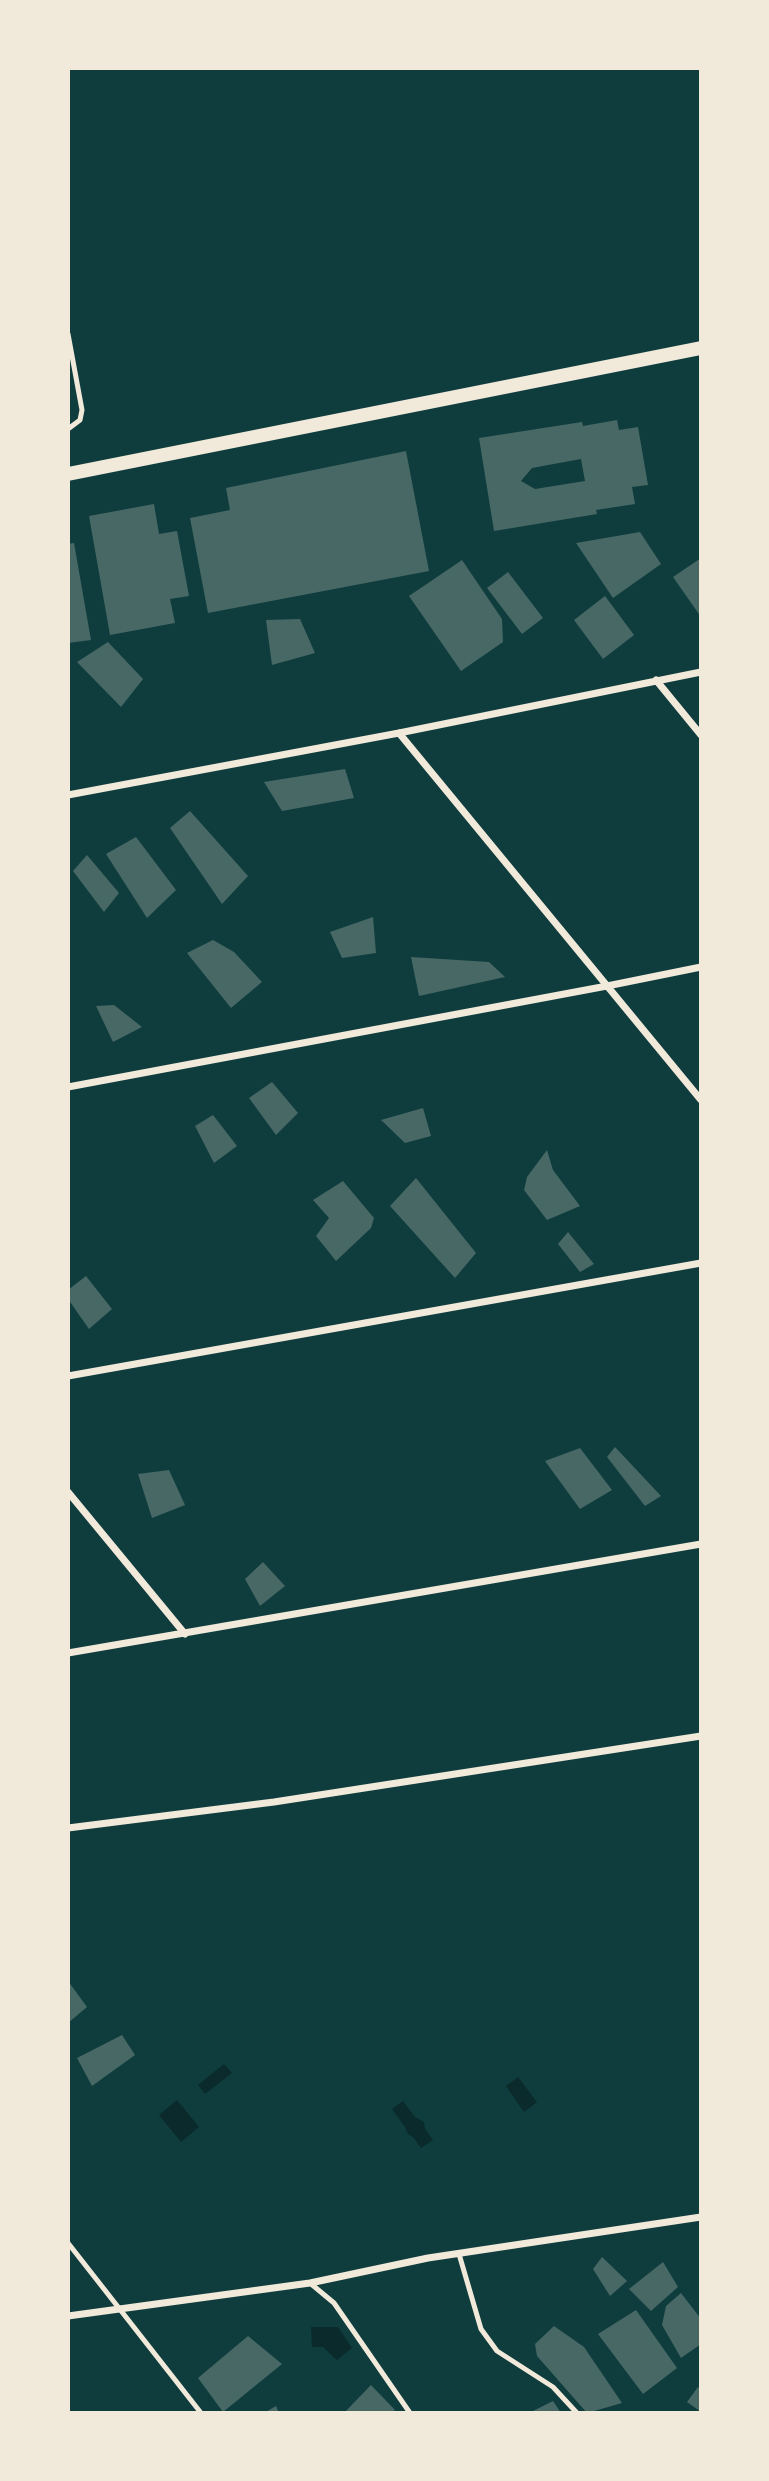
<!DOCTYPE html>
<html>
<head>
<meta charset="utf-8">
<style>
  body { margin:0 }
  #map { position:relative; width:769px; height:2481px; overflow:hidden; background:#0f3d3e; font-family:"Asap Condensed",sans-serif }
  canvas { display:block }
  .frame { position:absolute; inset:0; border:70px solid #f1e9da; pointer-events:none }
</style>
</head>
<body>
<div id="map">
<canvas width="769" height="2481"></canvas>
<div class="frame"></div>
</div>
<script>
const context = document.querySelector('canvas').getContext('2d');
context.lineJoin = 'round';
function paint(path, color) {
  context.fillStyle = color;
  context.fill(path, 'evenodd');
}
function shape(rows) {
  const path = new Path2D();
  for (const r of rows) {
    path.moveTo(r[0], r[1]);
    for (let i = 2; i < r.length; i += 2) path.lineTo(r[i], r[i + 1]);
  }
  return path;
}
function stroke(path, color, width, dash) {
  context.strokeStyle = color;
  context.lineWidth = width;
  context.lineCap = dash ? 'butt' : 'round';
  context.setLineDash(dash || []);
  context.stroke(path);
}
paint(shape([
  [224,2064,232,2073,205,2094,198,2085],
  [518,2077,537,2102,524,2112,506,2086],
  [177,2100,199,2127,181,2142,159,2115],
  [403,2101,415,2117,424,2122,425,2129,433,2140,421,2148,413,2137,408,2134,405,2127,392,2109],
  [311,2327,338,2327,352,2348,337,2360,323,2347,312,2347]
]), '#0a2a2b');
paint(shape([
  [617,420,619,430,638,427,648,485,632,487,635,504,596,510,597,514,494,531,479,438,582,422,583,426],
  [581,459,585,481,535,489,521,481,532,468],
  [406,451,429,571,208,613,190,518,230,510,226,488],
  [154,504,159,534,177,531,189,596,170,599,175,623,110,635,89,516],
  [640,532,661,564,613,598,576,543],
  [74,543,91,640,68,643,68,544],
  [701,558,701,617,673,577],
  [462,560,502,619,503,642,461,671,409,596],
  [508,572,543,618,522,634,487,588],
  [605,596,634,635,603,659,574,620],
  [300,619,315,653,272,665,266,620],
  [108,642,143,679,121,707,77,662],
  [345,769,354,798,282,811,264,782],
  [190,811,248,876,222,904,170,828],
  [136,837,176,890,147,918,106,854],
  [87,855,119,893,104,912,73,871],
  [373,917,376,953,342,958,330,932],
  [213,940,234,952,262,982,231,1008,187,953],
  [411,957,489,962,505,977,419,996],
  [114,1005,142,1027,113,1042,96,1006],
  [272,1082,298,1113,276,1135,249,1098],
  [423,1108,431,1136,405,1143,381,1120],
  [213,1115,237,1146,214,1163,195,1126],
  [547,1150,553,1170,580,1206,547,1220,524,1190,527,1177],
  [416,1178,476,1253,455,1278,390,1206],
  [343,1181,374,1218,371,1228,336,1261,316,1236,329,1218,313,1200],
  [568,1232,594,1264,580,1272,558,1244],
  [86,1276,112,1309,89,1329,68,1299,68,1290],
  [615,1447,661,1496,645,1506,607,1457],
  [580,1448,612,1490,580,1509,545,1461],
  [169,1470,185,1505,152,1518,138,1474],
  [263,1562,285,1586,260,1606,245,1579],
  [68,1981,87,2007,68,2023],
  [122,2035,135,2055,92,2086,77,2058],
  [602,2257,627,2281,610,2296,593,2269],
  [663,2262,678,2287,651,2311,629,2289],
  [681,2293,701,2319,701,2344,681,2358,662,2325,666,2306],
  [636,2310,677,2368,643,2394,598,2334],
  [554,2326,584,2347,622,2403,587,2413,537,2356,535,2344],
  [248,2336,282,2364,223,2412,198,2378],
  [371,2385,395,2410,390,2413,344,2413],
  [698,2387,701,2390,701,2412,687,2402],
  [553,2401,561,2413,529,2413],
  [276,2406,279,2413,264,2413]
]), '#486865');
stroke(shape([
  [68,334,82,410,80,420,68,429],
  [68,2243,201,2413],
  [459,2254,481,2329,497,2351,553,2387,577,2413],
  [310,2283,334,2303,410,2413]
]), '#f1e9da', 5);
stroke(shape([
  [656,680,701,735],
  [399,733,701,1100],
  [68,795,399,733,701,672],
  [68,1087,607,986,701,967],
  [68,1376,701,1263],
  [68,1492,185,1634],
  [68,1653,701,1544],
  [68,1828,274,1802,701,1736],
  [68,2316,310,2283,428,2258,701,2217]
]), '#f1e9da', 7);
stroke(shape([
  [68,474,701,348]
]), '#f1e9da', 14);
</script>
</body>
</html>
